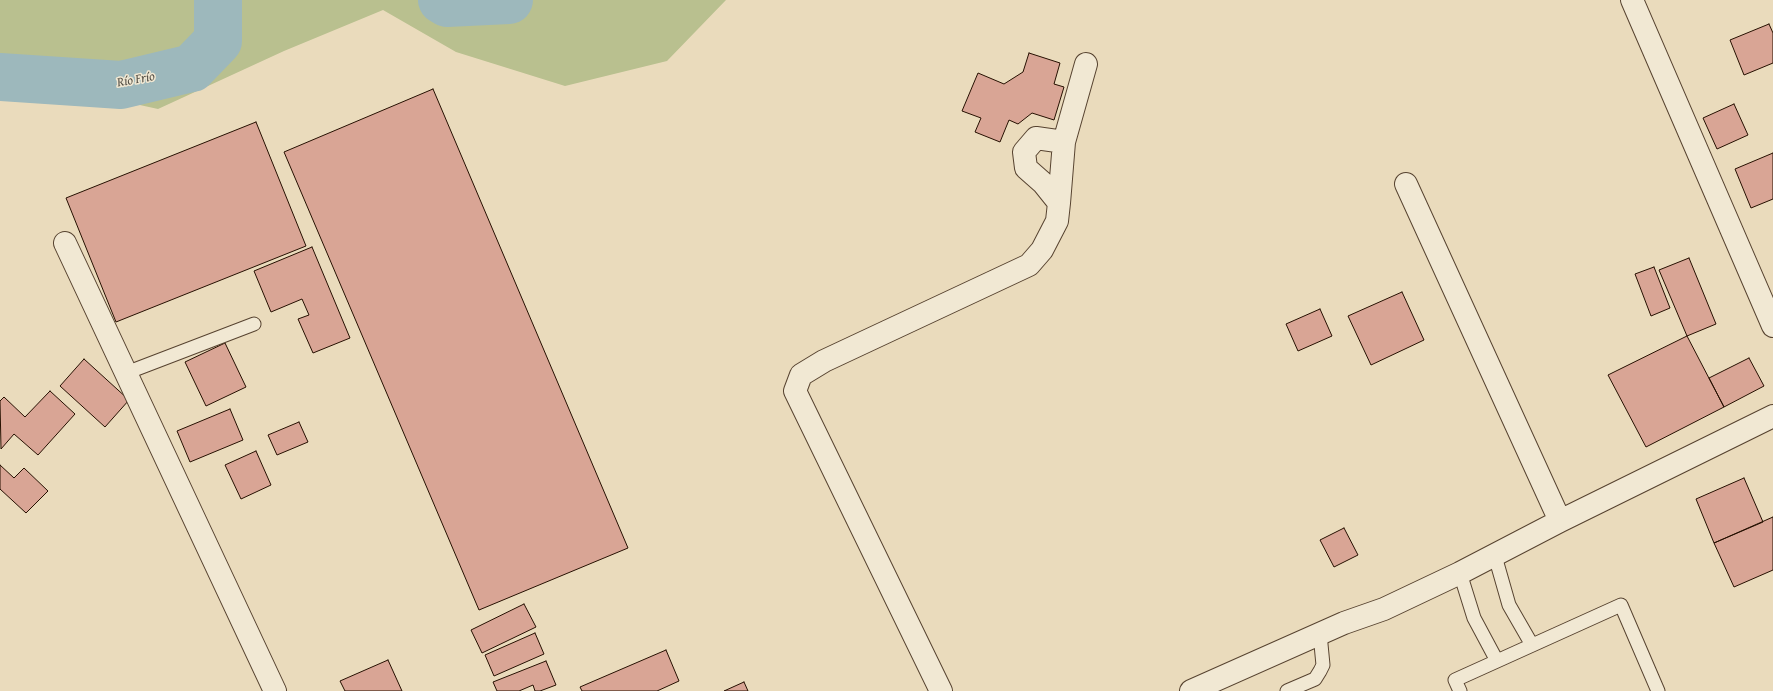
<!DOCTYPE html>
<html>
<head>
<meta charset="utf-8">
<style>
  body { margin:0 }
  canvas { display:block; background:#eadbbc }
</style>
</head>
<body>
<canvas width="1773" height="691"></canvas>
<script>
const context = document.querySelector('canvas').getContext('2d');
context.lineJoin = 'round';
function paint(path, color) {
  context.fillStyle = color;
  context.fill(path, 'evenodd');
}
function shape(rows) {
  const path = new Path2D();
  for (const r of rows) {
    path.moveTo(r[0], r[1]);
    for (let i = 2; i < r.length; i += 2) path.lineTo(r[i], r[i + 1]);
  }
  return path;
}
function stroke(path, color, width, dash) {
  context.strokeStyle = color;
  context.lineWidth = width;
  context.lineCap = dash ? 'butt' : 'round';
  context.setLineDash(dash || []);
  context.stroke(path);
}
function label(font, color, halo, rows, align = 'center') {
  context.font = font + ' "Gentium Book Plus",serif';
  context.lineWidth = 3;
  context.setLineDash([]);
  context.textBaseline = 'middle';
  context.strokeStyle = halo;
  context.fillStyle = color;
  for (const [text, x, y, turn = 0] of rows) {
    context.save();
    context.translate(x, y);
    context.rotate((+turn || 0) * Math.PI / 180);
    context.textAlign = isNaN(turn) ? turn : align;
    if (halo) context.strokeText(text, 0, 0);
    context.fillText(text, 0, 0);
    context.restore();
  }
}
paint(shape([
  [0,0,726,0,667,61,565,86,456,52,383,10,284,51,158,109,17,78,0,77]
]), '#b9c08f');
stroke(shape([
  [442,0,447,3,509,0],
  [0,77,121,85,192,68,218,41,218,0]
]), '#9db8bc', 48);
const building = shape([
  [1769,24,1773,33,1773,63,1744,75,1730,40,1769,24],
  [1029,53,1060,63,1054,84,1064,87,1054,120,1032,113,1018,124,1009,120,1000,142,975,132,981,118,962,111,978,73,1004,84,1023,72,1029,53],
  [433,89,628,548,479,610,284,152,433,89],
  [1734,104,1748,135,1717,149,1703,118,1734,104],
  [256,122,306,246,116,322,66,198,256,122],
  [1773,153,1773,199,1751,208,1735,169,1773,153],
  [312,247,350,338,313,353,298,319,309,315,302,299,271,312,254,271,312,247],
  [1689,258,1716,324,1687,336,1659,270,1689,258],
  [1654,267,1670,308,1651,316,1635,274,1654,267],
  [1402,292,1424,340,1371,365,1348,316,1402,292],
  [1320,309,1332,336,1298,351,1286,324,1320,309],
  [1687,336,1724,407,1646,447,1608,375,1687,336],
  [225,343,246,387,206,406,185,362,225,343],
  [1749,358,1764,386,1724,407,1709,378,1749,358],
  [84,359,129,400,105,427,60,386,84,359],
  [50,391,75,414,38,455,14,434,1,449,0,401,4,397,25,417,50,391],
  [230,409,243,440,190,462,177,431,230,409],
  [299,422,308,442,277,455,268,435,299,422],
  [256,451,271,485,241,499,225,465,256,451],
  [0,465,14,478,24,468,48,491,26,513,0,489,0,465],
  [1744,478,1763,522,1714,543,1696,499,1744,478],
  [1773,517,1773,570,1734,587,1714,543,1773,517],
  [1344,528,1358,555,1334,567,1320,540,1344,528],
  [524,604,536,627,482,653,471,630,524,604],
  [535,633,544,654,494,676,485,655,535,633],
  [666,650,679,681,657,691,582,691,580,687,666,650],
  [388,660,402,691,345,691,340,681,388,660],
  [546,661,556,685,540,691,535,691,533,685,519,691,497,691,493,682,546,661],
  [744,682,748,691,724,691,744,682]
]);
paint(building, '#d9a595');
stroke(building, '#261001', 1);
const lane = shape([
  [126,373,254,324],
  [1495,556,1509,605,1532,645],
  [1460,573,1474,618,1497,661],
  [1287,691,1315,679,1320,671,1323,665,1320,634],
  [1460,691,1455,680,1621,605,1658,691]
]);
const street = shape([
  [1632,0,1773,326],
  [1406,184,1560,521],
  [1059,203,1064,142],
  [65,243,275,691],
  [941,691,795,391,801,375,824,361,1029,265,1042,250,1057,221,1059,203,1043,183,1026,168,1024,152,1036,138,1064,142,1086,64],
  [1191,691,1344,623,1384,609,1460,573,1560,521,1773,416]
]);
stroke(lane, '#574330', 15);
stroke(street, '#574330', 24);
stroke(lane, '#f1e8d3', 13);
stroke(street, '#f1e8d3', 22);
label('italic 13px', '#504b42', '#f1e8d3', [
  ["Río Frío",136,80,-10]
]);
</script>
</body>
</html>
